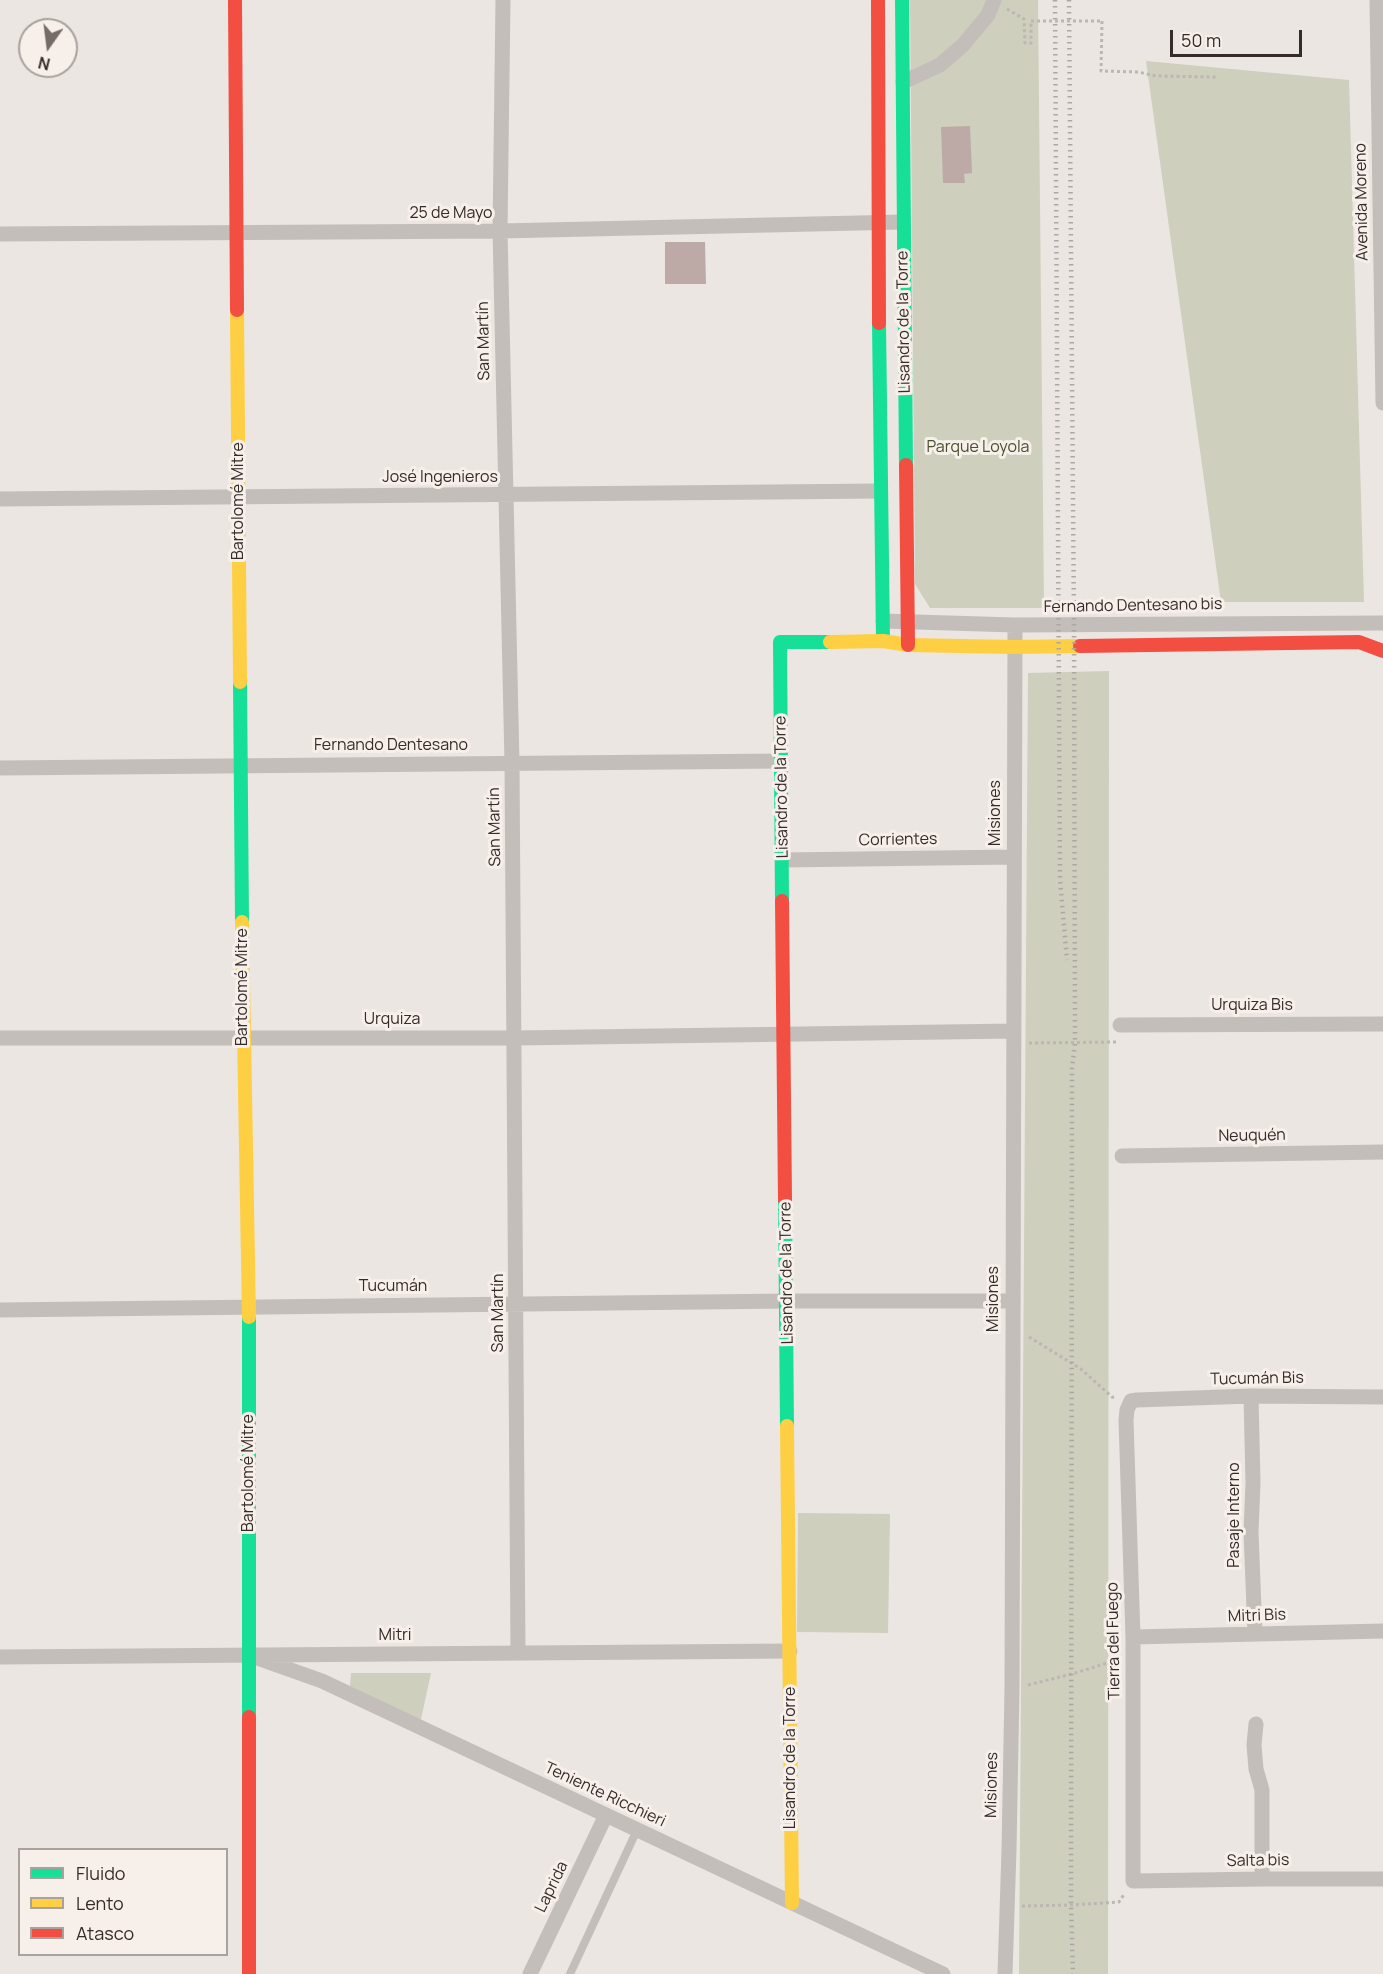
<!DOCTYPE html>
<html>
<head>
<meta charset="utf-8">
<style>
  body { margin:0 }
  #map { position:relative; width:1383px; height:1974px; overflow:hidden; background:#ebe6e2; font-family:Manrope,sans-serif }
  canvas { display:block }
  .legend { position:absolute; left:18px; top:1848px; width:210px; height:108px; box-sizing:border-box; background:#f7efea; border:2px solid #a9a19d; margin:0; padding:8px 10px; list-style:none; font-size:18px; color:#352b29 }
  .legend li { display:flex; align-items:center; gap:12px; height:30px }
  .legend b { width:30px; border:2px solid #a9a19d }
  .north { position:absolute; left:18px; top:18px; width:60px; height:60px; box-sizing:border-box; background:#f7efea; border:2px solid #a9a19d; border-radius:50%; rotate:194deg; font-size:16px; font-weight:700; line-height:24px; text-align:center; color:#352b29 }
  .north::after { content:''; display:block; margin:auto; width:21px; height:27px; background:#756c6a; clip-path:polygon(50% 0,100% 100%,50% 72%,0 100%) }
  .scale { position:absolute; left:1170px; top:30px; width:132px; height:27px; box-sizing:border-box; border:3px solid #352b29; border-top:0; padding-left:8px; font-size:18px; line-height:21px; white-space:nowrap; color:#352b29; -webkit-text-stroke:4px #f7efea; paint-order:stroke }
</style>
</head>
<body>
<div id="map">
<canvas width="1383" height="1974"></canvas>
<ul class="legend">
<li><b style="height:8px;background:#16e098"></b>Fluido</li>
<li><b style="height:8px;background:#ffcf43"></b>Lento</li>
<li><b style="height:8px;background:#f24e42"></b>Atasco</li>
</ul>
<div class="north">N</div>
<div class="scale">50 m</div>
</div>
<script>
const context = document.querySelector('canvas').getContext('2d');
context.lineJoin = 'round';
function paint(path, color) {
  context.fillStyle = color;
  context.fill(path, 'evenodd');
}
function shape(rows) {
  const path = new Path2D();
  for (const r of rows) {
    path.moveTo(r[0], r[1]);
    for (let i = 2; i < r.length; i += 2) path.lineTo(r[i], r[i + 1]);
  }
  return path;
}
function stroke(path, color, width, dash) {
  context.strokeStyle = color;
  context.lineWidth = width;
  context.lineCap = dash ? 'butt' : 'round';
  context.setLineDash(dash || []);
  context.stroke(path);
}
function label(font, color, halo, rows, align = 'center') {
  context.font = font + ' Manrope,sans-serif';
  context.lineWidth = 6;
  context.setLineDash([]);
  context.textBaseline = 'middle';
  context.strokeStyle = halo;
  context.fillStyle = color;
  for (const [text, x, y, turn = 0] of rows) {
    context.save();
    context.translate(x, y);
    context.rotate((+turn || 0) * Math.PI / 180);
    context.textAlign = isNaN(turn) ? turn : align;
    if (halo) context.strokeText(text, 0, 0);
    context.fillText(text, 0, 0);
    context.restore();
  }
}
paint(shape([
  [910,0,1038,0,1044,608,930,608,915,584],
  [1146,61,1349,80,1364,602,1221,602],
  [1109,671,1108,1974,1019,1974,1028,673],
  [798,1513,890,1514,888,1633,797,1632],
  [351,1673,431,1673,420,1724,350,1686]
]), '#cecfbd');
paint(shape([
  [970,126,972,173,964,174,965,183,943,183,941,127],
  [665,242,705,242,706,284,665,284]
]), '#bdaaa6');
stroke(shape([
  [1007,9,1024,19,1025,43,1031,43,1031,21],
  [1102,21,1101,71,1138,72,1156,76,1217,77],
  [1029,1043,1116,1042],
  [1029,1337,1081,1369,1112,1397,1116,1398],
  [1028,1685,1072,1674,1117,1660],
  [1022,1906,1071,1905,1119,1902,1125,1893]
]), '#bdb6b3', 3, [3, 3]);
stroke(shape([
  [570,1974,637,1830]
]), '#c4bebb', 8);
stroke(shape([
  [503,0,500,231,512,763,518,1653],
  [1377,0,1383,403],
  [903,82,940,65,963,45,988,15,994,0],
  [0,234,500,231,903,222],
  [0,499,880,491],
  [883,621,1015,625,1383,623],
  [0,768,782,761],
  [783,860,1014,857],
  [1120,1025,1383,1024],
  [0,1038,515,1038,1014,1031],
  [1122,1156,1383,1152],
  [0,1310,787,1301,1012,1301],
  [1251,1396,1253,1483,1251,1532,1255,1634],
  [1383,1397,1251,1396,1137,1400,1131,1401,1127,1410,1126,1420,1133,1637,1133,1881,1262,1879,1383,1879],
  [1133,1637,1383,1631],
  [0,1657,790,1651],
  [260,1659,322,1681,943,1974],
  [1256,1724,1254,1745,1256,1769,1262,1790,1262,1879],
  [530,1974,606,1815],
  [1005,1974,1009,1850,1012,1688,1015,625]
]), '#c4bebb', 15);
stroke(shape([
  [902,0,906,465],
  [879,323,883,641],
  [240,682,242,922],
  [782,901,780,642,830,642],
  [785,1200,787,1426],
  [249,1317,249,1717]
]), '#16e098', 14);
stroke(shape([
  [237,310,240,682],
  [830,642,883,641,908,645,1015,647,1080,646],
  [242,922,249,1317],
  [787,1426,792,1903]
]), '#ffcf43', 14);
stroke(shape([
  [235,0,237,310],
  [878,0,879,323],
  [906,465,908,645],
  [1080,646,1359,642,1383,651],
  [782,901,785,1200],
  [249,1717,249,1974]
]), '#f24e42', 14);
stroke(shape([
  [1055,0,1060,880,1067,960],
  [1069,0,1074,624,1075,1043,1072,1068,1071,1905,1073,1974]
]), '#aca7a5', 4.5, [1.5, 4.5]);
stroke(shape([
  [1031,21,1102,21]
]), '#bdb6b3', 3, [3, 3]);
label('16px', '#352b29', '#f7efea', [
  ["Avenida Moreno",1362,202,-91],
  ["25 de Mayo",451,214],
  ["Lisandro de la Torre",904,322,-91],
  ["San Martín",484,341,-91],
  ["José Ingenieros",440,478],
  ["Bartolomé Mitre",239,501,-90],
  ["Fernando Dentesano bis",1133,606,-1],
  ["Fernando Dentesano",391,746],
  ["Lisandro de la Torre",782,787,-91],
  ["Misiones",996,813,-90],
  ["San Martín",495,827,-91],
  ["Corrientes",898,840,-1],
  ["Bartolomé Mitre",243,987,-90],
  ["Urquiza Bis",1252,1006],
  ["Urquiza",392,1020],
  ["Neuquén",1252,1136,-1],
  ["Lisandro de la Torre",787,1273,-91],
  ["Tucumán",393,1287],
  ["Misiones",994,1299,-90],
  ["San Martín",499,1313,-90],
  ["Tucumán Bis",1257,1379,-1],
  ["Bartolomé Mitre",249,1473,-90],
  ["Pasaje Interno",1235,1515,-90],
  ["Mitri Bis",1257,1616,-2],
  ["Mitri",395,1636],
  ["Tierra del Fuego",1114,1641,-91],
  ["Lisandro de la Torre",791,1758,-90],
  ["Misiones",992,1785,-89],
  ["Teniente Ricchieri",605,1795,25],
  ["Salta bis",1258,1861,-1],
  ["Laprida",552,1887,-64]
]);
label('16px', '#495030', '#f7efea', [
  ["Parque Loyola",978,448]
]);
</script>
</body>
</html>
